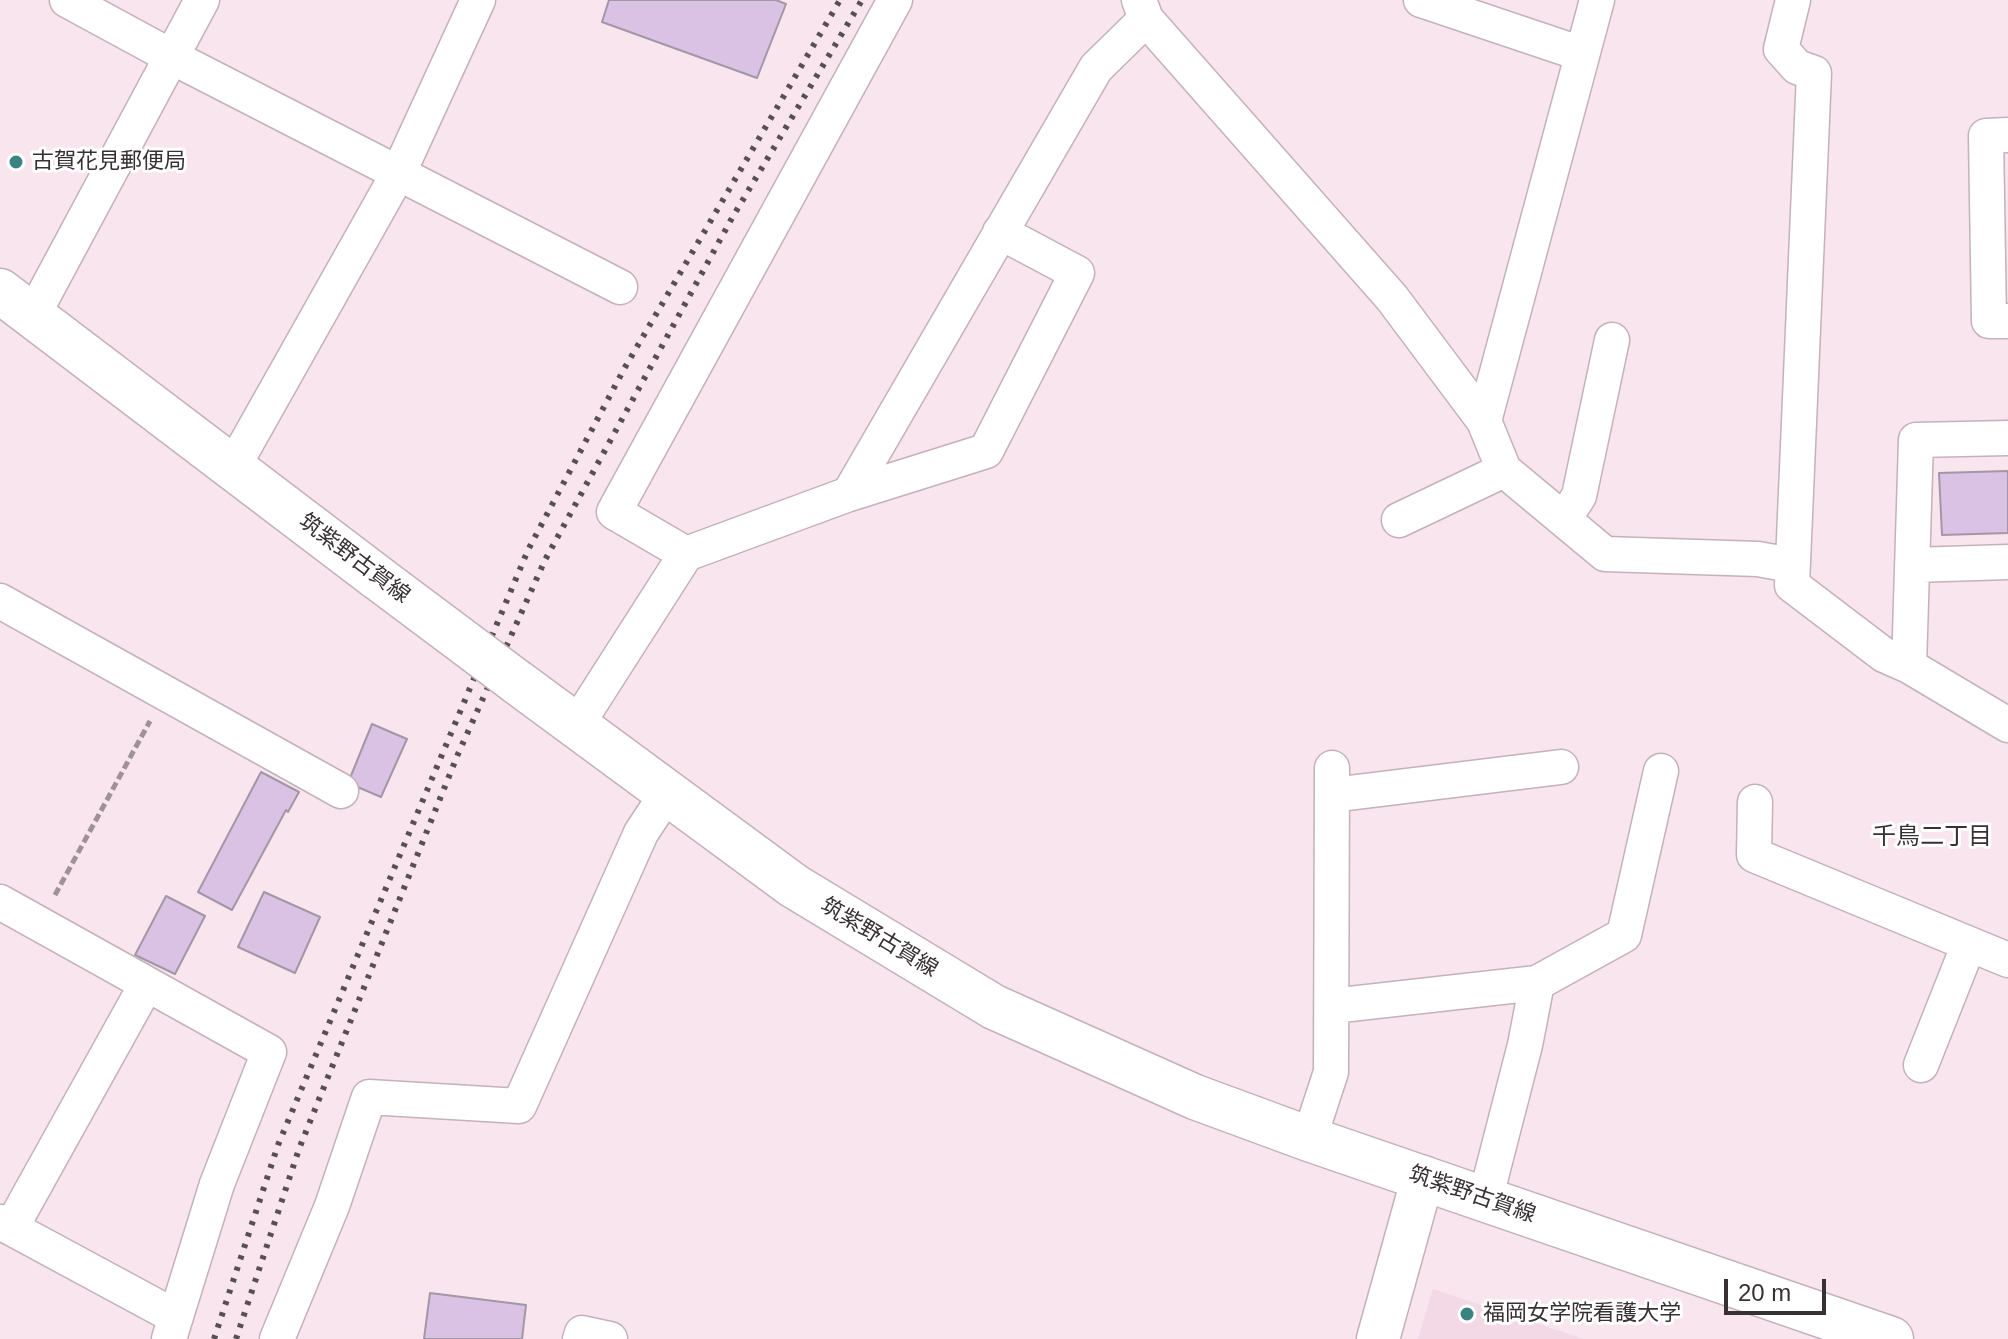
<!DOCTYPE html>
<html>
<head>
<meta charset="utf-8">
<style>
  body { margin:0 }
  #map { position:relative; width:2008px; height:1339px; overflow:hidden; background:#f8e5ee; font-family:Arial,sans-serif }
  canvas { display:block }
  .scale { position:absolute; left:1724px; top:1279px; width:102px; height:36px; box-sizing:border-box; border:4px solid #383134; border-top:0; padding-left:10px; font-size:24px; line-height:28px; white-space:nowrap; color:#383134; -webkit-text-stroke:6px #fff; paint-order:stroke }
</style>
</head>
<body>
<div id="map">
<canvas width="2008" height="1339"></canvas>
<div class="scale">20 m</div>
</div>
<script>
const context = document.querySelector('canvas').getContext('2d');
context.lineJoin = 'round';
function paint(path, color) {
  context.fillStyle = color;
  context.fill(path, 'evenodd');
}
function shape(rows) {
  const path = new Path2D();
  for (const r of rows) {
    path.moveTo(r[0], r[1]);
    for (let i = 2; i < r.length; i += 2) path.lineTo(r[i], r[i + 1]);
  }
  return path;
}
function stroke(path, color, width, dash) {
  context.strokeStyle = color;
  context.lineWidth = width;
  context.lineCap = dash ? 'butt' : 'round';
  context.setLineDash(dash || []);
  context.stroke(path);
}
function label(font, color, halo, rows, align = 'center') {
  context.font = font + ' Arial,"Noto Sans JP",sans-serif';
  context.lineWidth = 6;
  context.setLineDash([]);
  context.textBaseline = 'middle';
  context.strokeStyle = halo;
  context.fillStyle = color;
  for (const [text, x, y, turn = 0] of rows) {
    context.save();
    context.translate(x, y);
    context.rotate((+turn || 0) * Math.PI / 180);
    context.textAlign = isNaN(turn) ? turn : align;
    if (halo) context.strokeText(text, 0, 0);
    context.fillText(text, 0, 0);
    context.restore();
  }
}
paint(shape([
  [1433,1289,1584,1339,1418,1339]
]), '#f3d8e5');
const building = shape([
  [609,0,776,0,786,4,757,78,602,22,609,0],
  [2008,471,2008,533,1942,535,1939,473,2008,471],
  [372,724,407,739,381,797,348,783,372,724],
  [261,772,299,792,288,812,286,810,232,910,198,892,261,772],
  [264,892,320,917,295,973,238,947,264,892],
  [166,896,205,916,175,974,135,955,166,896],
  [430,1293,526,1305,522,1339,424,1339,430,1293]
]);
paint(building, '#dac2e5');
stroke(building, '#a297a6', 2);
const minor = shape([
  [67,0,172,57,620,287],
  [895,0,614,512,686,554,849,494,1096,68,1146,19],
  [1139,0,1146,19,1392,298,1484,421,1504,470,1605,554,1758,559,1791,565],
  [1421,0,1582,54],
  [1793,0,1781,49,1797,67,1814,73,1792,585,1884,655,1909,666,2008,725],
  [2008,135,1986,136,1989,321,2008,321],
  [33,315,202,0],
  [1484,421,1597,0],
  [233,467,399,172,478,0],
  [849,494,986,451,1077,273,1000,232],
  [1564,519,1579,496,1612,340],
  [1399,520,1504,470],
  [1913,565,2008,562],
  [0,601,341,791],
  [1909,666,1916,440,2008,438],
  [576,726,686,554],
  [1332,795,1561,767],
  [1755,802,1754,855,2008,960],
  [0,902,269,1052,217,1184,169,1339],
  [1332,1006,1537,983,1624,935,1661,771],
  [1921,1065,1969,944],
  [1309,1139,1331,1072,1332,768],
  [1485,1200,1525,1045,1537,983],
  [0,1222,176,1317],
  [11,1228,146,985],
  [277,1339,332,1206,369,1097,519,1106,641,833,668,792],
  [580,1339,582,1333,610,1339]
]);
const tertiary = shape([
  [1378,1339,1423,1177]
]);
const primary = shape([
  [0,291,378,578],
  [517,682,794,886,994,1007,1195,1097,1309,1139,1891,1339]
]);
stroke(minor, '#c4b1ba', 37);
stroke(tertiary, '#c4b1ba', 45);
stroke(primary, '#c4b1ba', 47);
stroke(shape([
  [55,895,150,721]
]), '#9f9198', 5, [8, 4]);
stroke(minor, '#fff', 34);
stroke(tertiary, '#fff', 42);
stroke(primary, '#fff', 44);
stroke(shape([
  [214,1339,278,1145,528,550,624,369,840,0],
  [236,1339,299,1149,458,754,545,560,732,218,862,0]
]), '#584f53', 6, [4, 8]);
const primaryBridge = shape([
  [378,578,517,682]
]);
stroke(primaryBridge, '#c4b1ba', 47, []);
stroke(primaryBridge, '#fff', 44);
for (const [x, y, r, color] of [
  [16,162,8,"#3b837f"],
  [1467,1314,8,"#3b837f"]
]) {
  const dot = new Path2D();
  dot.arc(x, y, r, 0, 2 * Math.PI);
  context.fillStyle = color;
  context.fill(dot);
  stroke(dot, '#fff', 3);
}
label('22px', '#383134', '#fff', [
  ["古賀花見郵便局",32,162],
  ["福岡女学院看護大学",1483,1314]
], 'left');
label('22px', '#383134', '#fff', [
  ["筑紫野古賀線",354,559,37],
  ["筑紫野古賀線",879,938,31],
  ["筑紫野古賀線",1472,1195,19]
]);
label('24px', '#383134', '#fff', [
  ["千鳥二丁目",1932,837]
]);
</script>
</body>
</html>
